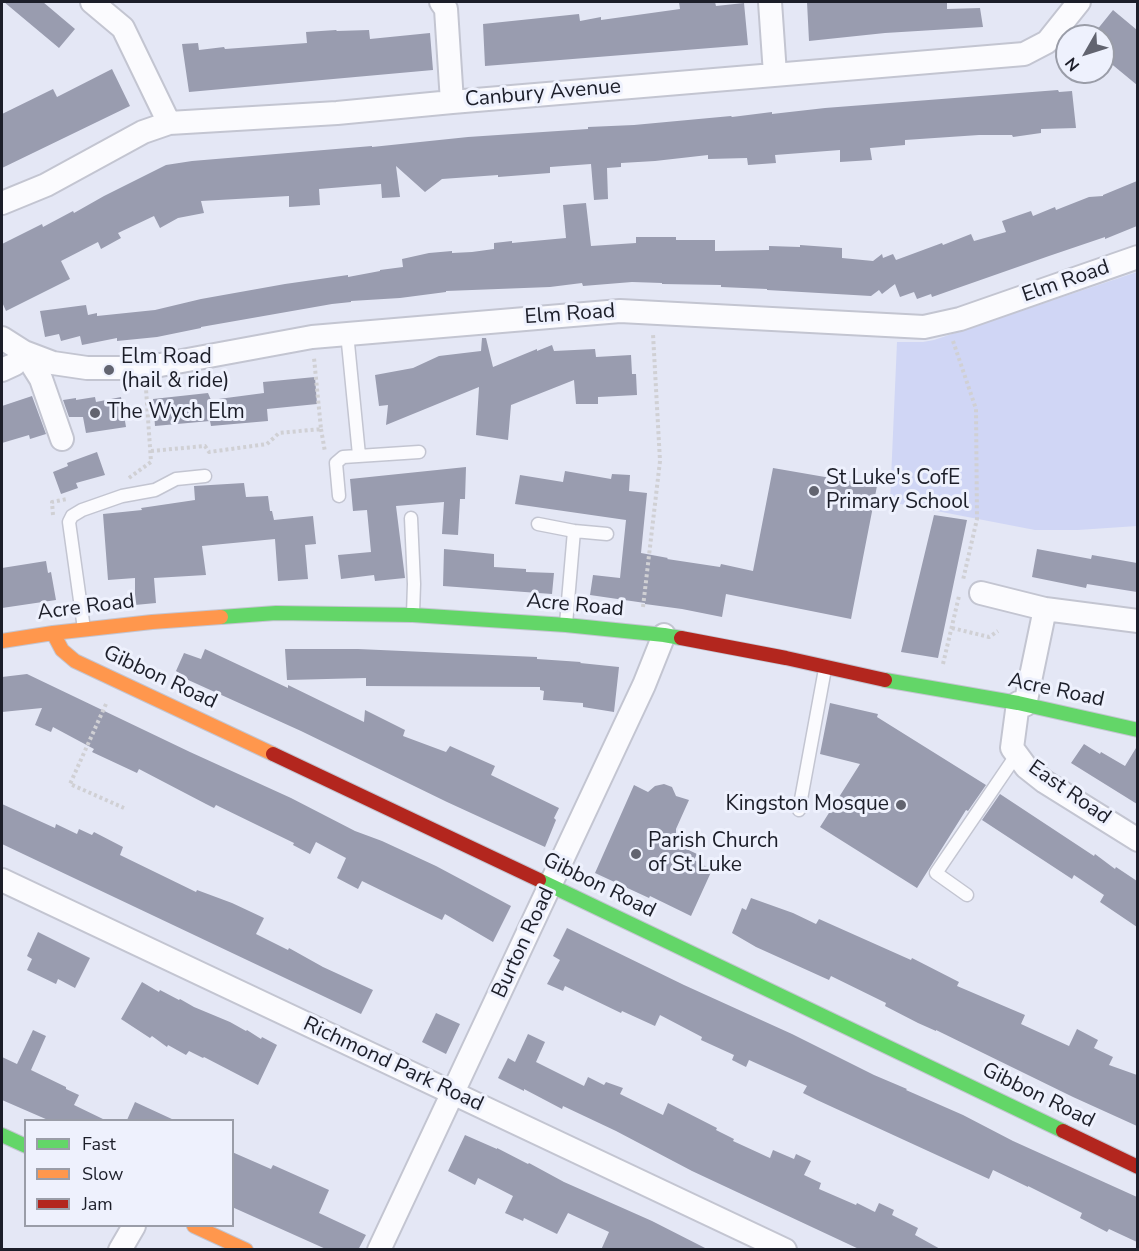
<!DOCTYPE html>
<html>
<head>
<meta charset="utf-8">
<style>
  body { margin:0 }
  #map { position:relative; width:1139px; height:1251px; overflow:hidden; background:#e4e7f5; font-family:"Nunito Sans",sans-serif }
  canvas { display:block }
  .frame { position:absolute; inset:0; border:3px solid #1c1e29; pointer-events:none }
  .legend { position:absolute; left:24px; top:1119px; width:210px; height:108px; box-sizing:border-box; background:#eef1fd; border:2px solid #9a9da8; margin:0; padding:8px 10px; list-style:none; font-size:18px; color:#1c1e29 }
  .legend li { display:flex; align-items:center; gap:12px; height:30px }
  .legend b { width:30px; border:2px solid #9a9da8 }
  .north { position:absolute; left:1055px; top:24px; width:60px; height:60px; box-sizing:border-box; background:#eef1fd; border:2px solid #9a9da8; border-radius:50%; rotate:231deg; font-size:16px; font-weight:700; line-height:24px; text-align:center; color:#1c1e29 }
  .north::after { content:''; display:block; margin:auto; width:21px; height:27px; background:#626470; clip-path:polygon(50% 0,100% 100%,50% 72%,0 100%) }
</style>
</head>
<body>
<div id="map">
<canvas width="1139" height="1251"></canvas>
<div class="frame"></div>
<ul class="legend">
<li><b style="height:8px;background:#63d668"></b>Fast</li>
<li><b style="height:8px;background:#ff974d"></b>Slow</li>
<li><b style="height:8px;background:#b3261e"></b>Jam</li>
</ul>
<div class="north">N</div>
</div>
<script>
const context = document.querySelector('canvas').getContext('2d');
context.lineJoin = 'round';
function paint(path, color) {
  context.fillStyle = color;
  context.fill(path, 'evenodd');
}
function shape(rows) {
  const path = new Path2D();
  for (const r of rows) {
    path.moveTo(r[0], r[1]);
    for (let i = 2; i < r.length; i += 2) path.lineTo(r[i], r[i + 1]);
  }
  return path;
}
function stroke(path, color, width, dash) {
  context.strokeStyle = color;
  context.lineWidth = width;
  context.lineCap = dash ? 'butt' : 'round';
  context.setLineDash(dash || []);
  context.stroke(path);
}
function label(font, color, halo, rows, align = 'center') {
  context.font = font + ' "Nunito Sans",sans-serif';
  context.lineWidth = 6;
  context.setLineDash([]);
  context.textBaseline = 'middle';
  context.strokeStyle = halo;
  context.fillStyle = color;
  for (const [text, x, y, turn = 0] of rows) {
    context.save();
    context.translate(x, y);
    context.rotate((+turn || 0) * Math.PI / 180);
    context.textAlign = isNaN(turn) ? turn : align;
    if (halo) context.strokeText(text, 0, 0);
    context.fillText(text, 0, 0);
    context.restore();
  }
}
paint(shape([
  [1137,272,1137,526,1078,530,1035,530,890,502,897,342,923,342,934,340]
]), '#d0d6f5');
paint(shape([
  [4,2,43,2,75,29,59,48],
  [679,2,715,2,716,6,744,3,748,45,485,66,483,24,579,14,580,21,601,17,601,20,680,9],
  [807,2,947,2,947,9,980,8,983,27,885,33,809,41],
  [1113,10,1137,30,1137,85,1103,57,1103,36,1092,36],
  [336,30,337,31,369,30,370,39,430,33,433,70,189,92,182,44,198,43,199,50,224,47,225,49,307,43,306,32],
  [112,69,130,106,2,168,2,114,53,89,57,97],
  [1058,90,1059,92,1072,91,1076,128,1041,129,1041,133,1013,137,1012,135,979,135,905,140,905,145,870,148,872,160,840,162,840,150,775,155,776,163,748,165,747,158,708,159,708,155,655,161,621,163,621,167,607,168,608,199,594,200,591,164,550,167,550,173,498,177,498,175,442,179,425,192,396,166,400,197,382,198,381,184,319,189,320,205,289,207,289,196,201,201,204,213,178,218,160,228,154,216,118,233,121,238,101,249,98,242,61,261,70,279,6,311,2,302,2,244,42,224,43,227,73,211,74,213,104,196,166,165,192,161,372,146,372,147,468,137,588,129,588,127,634,125,731,116,732,117,772,112,772,114,825,108],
  [1137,181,1137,226,1105,239,1105,237,1049,256,932,297,931,294,917,299,914,292,900,297,895,284,882,294,879,290,871,296,767,290,767,289,721,287,721,285,662,284,662,283,632,282,583,286,582,283,550,287,446,291,446,292,400,298,351,301,351,302,332,304,201,327,201,328,157,337,117,341,117,338,82,345,80,336,61,341,59,334,45,337,40,311,86,305,88,315,97,313,97,316,155,310,201,299,285,284,348,275,348,277,380,271,380,270,403,267,402,259,429,253,452,251,452,253,472,252,494,249,494,243,512,241,512,243,566,238,563,205,586,203,591,246,636,243,636,237,676,237,676,240,715,240,715,251,769,250,769,246,800,247,800,245,842,248,842,258,873,261,882,254,883,258,893,254,896,260,942,243,943,245,971,234,974,241,1006,232,1002,221,1031,211,1033,216,1055,207,1056,210,1089,197,1103,196,1103,195],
  [482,338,486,338,493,367,537,349,537,351,552,345,554,351,595,349,596,357,631,355,632,374,636,374,637,395,598,397,598,404,576,404,574,380,511,405,508,440,476,435,479,387,386,425,388,405,379,406,375,375,413,368,439,356,481,351],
  [315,377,317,404,267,409,268,421,211,426,210,421,155,426,153,399,208,393,211,400,264,393,263,382],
  [32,396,46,434,30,439,29,435,2,443,2,406],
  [95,397,96,402,121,397,126,427,86,433,83,417,69,417,63,400,76,398,76,400],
  [97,452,105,475,76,483,78,488,61,494,53,472,68,466,67,463],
  [466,467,465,499,460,499,458,535,442,534,444,502,396,506,405,578,375,581,374,575,341,579,338,555,371,552,367,510,353,511,350,479],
  [773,468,877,486,851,619,726,594,722,617,682,609,645,604,645,603,590,595,593,575,620,578,626,520,515,504,520,475,563,482,565,471,611,479,612,474,630,475,629,491,647,493,641,553,668,558,667,559,720,567,721,564,753,571],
  [244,483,246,497,268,496,270,511,272,511,274,520,313,516,316,544,305,545,308,579,278,581,275,539,202,546,206,575,154,578,156,603,135,605,135,578,108,580,103,514,142,510,141,508,195,500,194,486],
  [934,515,967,520,938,658,901,652],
  [444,549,494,554,494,567,526,569,526,572,554,573,552,594,443,586],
  [1037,549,1091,559,1092,555,1137,563,1137,592,1087,584,1086,588,1032,577],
  [46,561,48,573,51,572,56,600,2,608,2,568],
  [205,649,288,688,288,685,364,722,365,710,405,730,403,736,446,752,450,746,495,766,491,775,559,808,554,818,556,820,545,847,447,802,301,731,186,679,187,678,176,671,184,653,201,659],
  [285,649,358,649,537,657,537,659,581,662,580,663,619,667,614,712,583,707,583,703,543,700,544,691,540,690,540,687,366,686,366,678,287,680],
  [27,674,190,752,291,798,355,831,382,841,436,866,511,906,493,942,445,914,442,920,362,881,358,889,337,878,346,858,316,842,310,854,293,845,294,843,216,805,214,808,206,804,139,769,137,773,92,752,94,749,53,727,51,732,35,725,42,708,2,712,2,677],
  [830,703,878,714,877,717,986,785,968,811,966,810,917,888,820,827,860,764,820,754],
  [1084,744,1100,754,1101,752,1125,766,1136,748,1137,748,1137,804,1071,763],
  [664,784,672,787,676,796,689,800,676,829,676,844,697,854,694,860,712,870,691,916,650,896,649,898,595,873,634,785,648,792,655,786],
  [1000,794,1094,856,1095,854,1115,869,1116,867,1137,881,1137,927,1100,902,1104,895,1074,875,1072,879,982,820],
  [2,804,55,828,56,824,77,834,79,829,92,835,94,832,123,847,120,855,196,892,197,890,232,903,264,918,256,934,288,950,289,948,323,967,373,990,361,1014,2,844],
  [751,898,793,913,816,924,819,919,911,960,912,958,959,982,957,986,1025,1015,1021,1024,1069,1046,1077,1029,1098,1040,1094,1048,1113,1057,1109,1065,1137,1075,1137,1126,1073,1097,936,1030,936,1031,918,1023,885,1006,886,1003,831,976,829,980,756,947,732,933,742,908,746,910],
  [567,928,684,985,792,1034,874,1075,907,1089,906,1090,963,1115,1013,1141,1137,1197,1137,1242,1109,1229,1107,1232,1080,1218,1082,1213,1028,1186,1028,1187,993,1170,989,1179,817,1100,803,1093,807,1086,749,1060,746,1067,732,1060,734,1055,701,1040,702,1037,660,1015,655,1026,622,1011,621,1013,565,986,563,991,547,984,560,960,553,956],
  [38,932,90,958,75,988,58,979,56,984,27,970,32,959,27,956],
  [142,982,159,992,160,990,179,1000,180,999,194,1007,230,1022,246,1031,247,1030,261,1039,262,1037,277,1045,258,1085,204,1057,203,1058,189,1051,186,1055,168,1045,167,1047,152,1036,150,1038,121,1019],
  [436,1013,460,1024,446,1054,422,1042],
  [33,1030,46,1036,31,1070,66,1087,66,1089,79,1095,74,1105,105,1120,48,1120,2,1100,2,1057,17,1064],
  [528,1034,545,1042,536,1062,584,1086,588,1077,604,1085,606,1082,623,1088,620,1094,663,1115,668,1103,717,1128,716,1130,734,1139,733,1141,770,1158,773,1150,794,1159,796,1154,811,1161,804,1175,821,1183,819,1189,856,1205,857,1203,875,1212,879,1203,894,1210,892,1215,918,1228,915,1235,942,1250,861,1250,692,1171,616,1131,563,1106,562,1109,524,1089,524,1091,498,1078,508,1058,515,1062],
  [135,1102,174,1120,127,1120],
  [465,1135,497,1149,497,1148,528,1164,529,1163,564,1182,652,1221,709,1250,601,1250,609,1232,568,1213,557,1234,524,1218,523,1221,505,1213,513,1196,478,1178,475,1185,448,1171],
  [232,1152,271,1169,273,1165,329,1190,319,1213,366,1235,358,1250,328,1250,232,1207]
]), '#999caf');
const lane = shape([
  [347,333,359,455],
  [339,496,336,463,343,457,419,452],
  [411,518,414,584,413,614],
  [538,524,574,531,607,534],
  [566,624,574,531],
  [84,629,69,522,72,516,82,510,122,496,155,490,176,479,205,476],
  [799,810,825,669],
  [967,895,936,873,1017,754]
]);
const street = shape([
  [92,2,123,28,169,123],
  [441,2,446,9,452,102],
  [770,2,775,74],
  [2,203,46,185,143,132,169,123,337,113,452,102,1024,54,1047,42,1079,2],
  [2,338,24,352,53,363,87,368,144,368,312,337,620,311,924,327,960,319,1138,257],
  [24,352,41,379,62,439],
  [2,370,15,364,24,352],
  [981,593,1045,609],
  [1018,703,1012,748,1026,767,1045,782,1138,840],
  [1025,705,1045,609,1138,621],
  [2,880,785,1250],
  [120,1250,134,1226],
  [379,1250,644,685,664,635]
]);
const fast = shape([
  [221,617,276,613,413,615,566,625,664,635,681,638],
  [885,680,1018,703,1138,730],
  [539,880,1063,1131],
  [2,1135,26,1146]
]);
const slow = shape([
  [53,633,62,650,75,661,273,754],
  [2,641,53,633,152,622,221,617],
  [194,1226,246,1250]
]);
const jam = shape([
  [681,638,786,658,885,680],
  [273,754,539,880],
  [1063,1131,1138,1167]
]);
stroke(lane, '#c3c5d1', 15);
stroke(street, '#c3c5d1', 26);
stroke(fast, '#c3c5d1', 16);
stroke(slow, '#c3c5d1', 16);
stroke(jam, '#c3c5d1', 16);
stroke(shape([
  [953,341,976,409,977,519,963,580],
  [321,429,325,452],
  [151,451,205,446,209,452,267,444,279,433,321,429,314,358],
  [129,478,151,462,146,389],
  [53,515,52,502,67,499],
  [643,607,660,461,653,334],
  [952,628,989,637,998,631],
  [943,664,959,596],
  [106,704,70,784,124,808]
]), '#d0d0d4', 4, [3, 3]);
stroke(lane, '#fbfbfe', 12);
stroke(street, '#fbfbfe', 22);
stroke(fast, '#63d668', 14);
stroke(slow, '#ff974d', 14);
stroke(jam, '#b3261e', 14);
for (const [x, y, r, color] of [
  [109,370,6,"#626470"],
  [95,413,6,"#626470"],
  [814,491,6,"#626470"],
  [901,805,6,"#626470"],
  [636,854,6,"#626470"]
]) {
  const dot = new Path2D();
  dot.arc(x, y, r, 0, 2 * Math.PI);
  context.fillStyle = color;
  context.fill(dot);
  stroke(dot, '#eef1fd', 2);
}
label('21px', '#1c1e29', '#eef1fd', [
  ["Canbury Avenue",543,94,-5],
  ["Elm Road",1066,282,-19],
  ["Elm Road",570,315,-4],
  ["Acre Road",575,606,5],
  ["Acre Road",86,608,-7],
  ["Gibbon Road",160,678,25],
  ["Acre Road",1056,691,12],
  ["East Road",1069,793,35],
  ["Gibbon Road",599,886,26],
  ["Burton Road",524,943,-65],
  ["Richmond Park Road",393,1065,25],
  ["Gibbon Road",1038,1096,26]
]);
label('21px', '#1c1e29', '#eef1fd', [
  ["Elm Road",121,358],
  ["(hail & ride)",121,382],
  ["The Wych Elm",107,413],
  ["St Luke's CofE",826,479],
  ["Primary School",826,503],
  ["Kingston Mosque",889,805,"right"],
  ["Parish Church",648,842],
  ["of St Luke",648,866]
], 'left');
</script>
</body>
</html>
